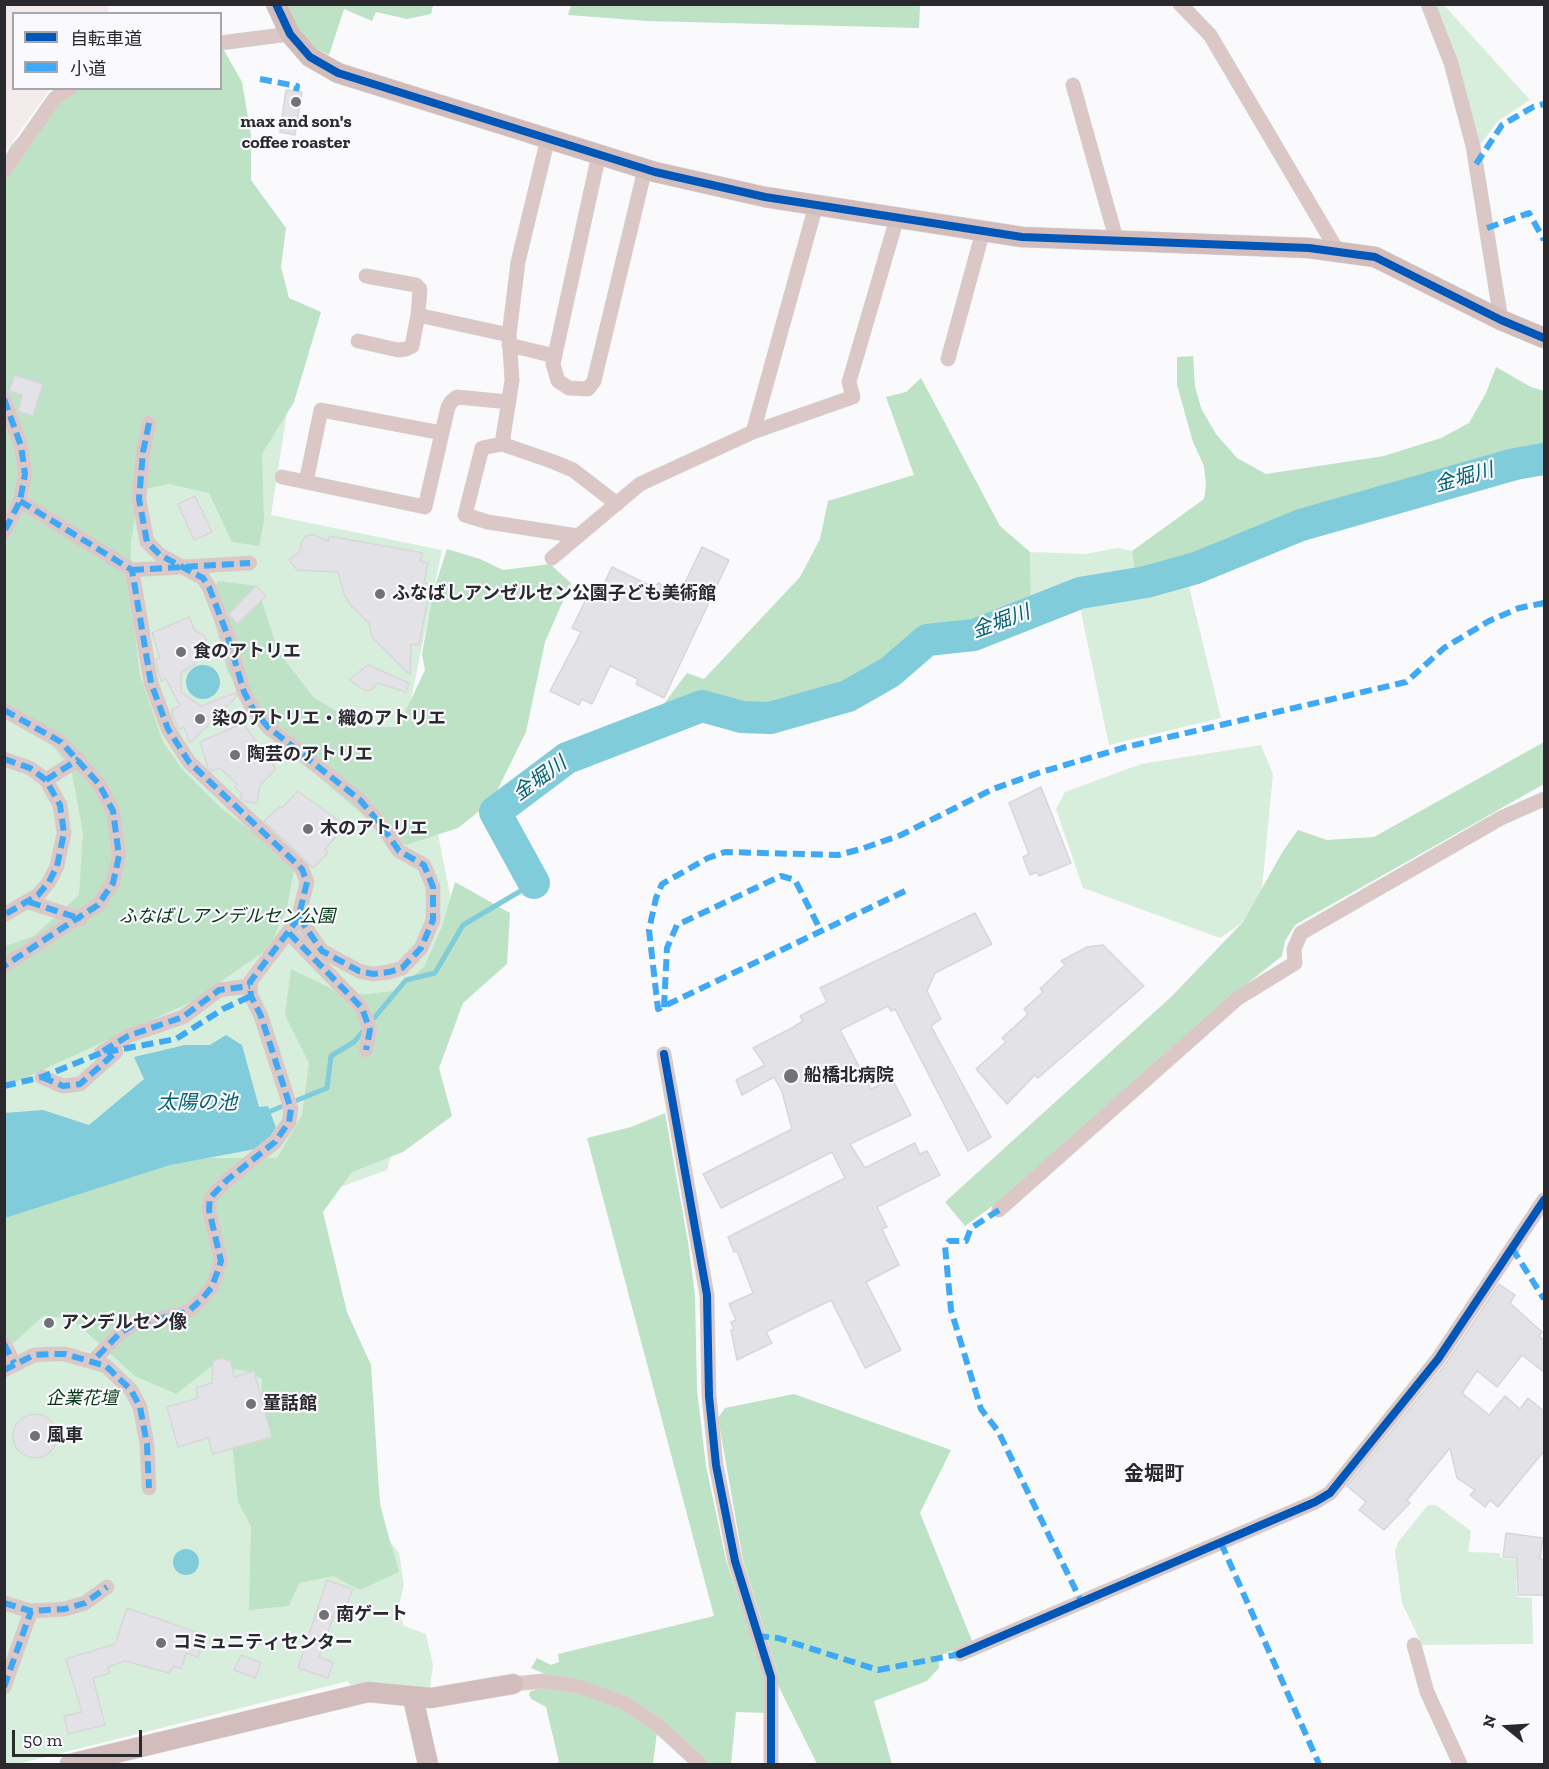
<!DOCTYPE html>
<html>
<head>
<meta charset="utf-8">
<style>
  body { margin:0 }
  #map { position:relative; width:1549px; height:1769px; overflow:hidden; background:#fafafd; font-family:"Zilla Slab","Noto Sans JP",serif }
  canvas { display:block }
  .frame { position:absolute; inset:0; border:6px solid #29292e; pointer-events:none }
  .legend { position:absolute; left:12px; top:12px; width:210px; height:78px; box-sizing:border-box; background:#f9f9fe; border:2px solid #a6a6ab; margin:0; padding:8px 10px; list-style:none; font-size:18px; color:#29292e }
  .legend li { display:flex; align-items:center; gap:12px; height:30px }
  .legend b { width:30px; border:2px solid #a6a6ab }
  .north { position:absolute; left:1477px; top:1697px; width:60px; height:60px; -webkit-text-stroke:4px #f9f9fe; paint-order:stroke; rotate:288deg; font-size:16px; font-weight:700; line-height:24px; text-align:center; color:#29292e }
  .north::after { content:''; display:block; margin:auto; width:21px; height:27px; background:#29292e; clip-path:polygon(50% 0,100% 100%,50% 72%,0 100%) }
  .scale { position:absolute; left:12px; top:1730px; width:130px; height:27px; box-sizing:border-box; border:3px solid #29292e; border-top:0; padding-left:8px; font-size:18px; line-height:21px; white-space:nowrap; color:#29292e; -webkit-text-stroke:4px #f9f9fe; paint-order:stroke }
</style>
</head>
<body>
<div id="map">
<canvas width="1549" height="1769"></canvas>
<div class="frame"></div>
<ul class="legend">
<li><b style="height:8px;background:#0057b8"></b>自転車道</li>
<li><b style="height:8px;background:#3fa9f5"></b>小道</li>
</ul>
<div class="north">N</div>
<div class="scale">50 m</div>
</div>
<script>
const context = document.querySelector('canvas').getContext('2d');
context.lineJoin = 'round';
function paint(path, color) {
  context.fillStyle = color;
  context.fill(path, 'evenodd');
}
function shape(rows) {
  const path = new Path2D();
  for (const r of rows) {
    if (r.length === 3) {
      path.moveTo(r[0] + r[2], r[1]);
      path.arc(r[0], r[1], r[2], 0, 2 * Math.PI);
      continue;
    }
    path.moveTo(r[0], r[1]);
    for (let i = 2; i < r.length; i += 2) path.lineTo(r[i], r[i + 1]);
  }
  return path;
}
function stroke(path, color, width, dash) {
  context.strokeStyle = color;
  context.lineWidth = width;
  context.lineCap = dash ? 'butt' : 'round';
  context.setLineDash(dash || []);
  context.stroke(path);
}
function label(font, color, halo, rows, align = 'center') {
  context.font = font + ' "Zilla Slab","Noto Sans JP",serif';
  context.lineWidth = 4.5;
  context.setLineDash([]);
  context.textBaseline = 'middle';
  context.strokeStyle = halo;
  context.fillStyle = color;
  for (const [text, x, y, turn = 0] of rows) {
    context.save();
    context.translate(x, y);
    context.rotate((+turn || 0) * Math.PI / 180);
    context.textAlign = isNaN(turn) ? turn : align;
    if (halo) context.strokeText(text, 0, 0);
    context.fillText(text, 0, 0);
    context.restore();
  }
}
paint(shape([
  [5,4,109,5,107,13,14,14,14,88,50,89,5,152]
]), '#f3eaec');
paint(shape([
  [1434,5,1444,5,1530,100,1498,121,1480,145],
  [5,192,300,329,271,515,442,550,399,757,433,809,456,924,387,1170,310,1198,389,1540,399,1553,404,1585,398,1609,404,1626,426,1634,433,1665,430,1688,369,1682,350,1685,348,1681,18,1764,5,1764],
  [1118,548,1132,551,1136,572,1147,575,1143,579,1078,590,1031,604,1030,552,1085,554],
  [1187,578,1221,718,1109,745,1078,598],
  [1261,745,1273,774,1262,889,1243,922,1220,938,1083,888,1056,809,1065,792,1141,764],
  [1428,1505,1436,1505,1471,1531,1468,1552,1500,1553,1501,1558,1533,1561,1533,1578,1516,1579,1517,1597,1532,1598,1533,1644,1422,1645,1402,1603,1395,1552,1398,1542]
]), '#d8eedc');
paint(shape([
  [285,5,433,5,431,14,407,19,376,12,372,21,344,9,329,55,313,47,296,30],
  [571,5,920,5,919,28,647,21,568,15],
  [221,45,242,82,251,135,251,180,286,228,281,267,289,298,321,312,294,402,262,454,264,521,259,546,232,542,209,493,169,484,139,490,131,542,130,595,140,675,163,742,183,770,222,809,272,846,294,869,287,908,269,948,193,1001,5,1087,5,946,34,936,79,895,83,833,71,768,45,737,5,719,5,156,11,145,66,89,220,88],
  [1193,356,1195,386,1201,408,1216,434,1237,458,1266,474,1384,456,1441,438,1469,423,1486,393,1496,367,1531,387,1544,391,1544,454,1512,459,1410,492,1297,520,1191,565,1147,575,1135,572,1132,551,1204,499,1206,485,1204,466,1193,442,1177,385,1177,357],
  [921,378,1000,526,1030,552,1031,604,989,623,919,637,887,669,845,690,769,713,696,700,667,713,664,706,666,701,687,673,704,679,800,577,820,539,828,501,914,475,886,397,906,392],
  [447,549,480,559,503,570,550,564,571,583,545,642,526,732,492,801,458,828,406,845,373,823,287,750,243,699,227,670,209,600,218,581,257,586,278,651,313,697,362,727,398,727,425,670,422,654,433,592],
  [1544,742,1544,784,1295,925,1285,941,1282,956,1234,994,994,1205,965,1226,945,1202,1171,997,1243,922,1283,851,1298,830,1327,840,1374,837],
  [455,882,510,913,507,964,463,1003,439,1068,452,1116,403,1152,352,1172,323,1212,347,1312,371,1365,380,1506,399,1572,360,1590,333,1576,299,1583,289,1606,249,1610,251,1526,238,1502,232,1443,259,1431,262,1379,246,1371,212,1366,176,1394,135,1376,73,1320,44,1315,5,1351,5,1209,99,1174,208,1158,277,1158,302,1115,309,1063,285,1015,291,969,347,996,395,991,424,967,442,927],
  [665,1113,688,1242,695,1295,697,1390,706,1466,726,1560,765,1676,767,1713,736,1712,731,1764,709,1764,663,1723,531,1668,537,1658,551,1665,559,1662,558,1654,714,1616,587,1138,631,1127],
  [794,1394,951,1450,920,1513,973,1643,939,1656,939,1668,927,1681,874,1701,892,1764,817,1764,778,1685,778,1674,743,1560,718,1418,725,1408],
  [544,1687,578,1692,622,1707,657,1732,653,1764,552,1764,559,1762,546,1707,531,1699,529,1694,531,1691]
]), '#bee2c5');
paint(shape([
  [203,682,17],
  [226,1035,242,1045,259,1107,268,1106,282,1144,170,1165,5,1218,4,1113,43,1110,89,1125,144,1079,134,1057,185,1045,210,1045],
  [186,1562,13]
]), '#81ccdb');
stroke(shape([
  [266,1113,327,1088,331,1056,354,1042,406,980,435,973,463,925,534,883]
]), '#81ccdb', 5);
stroke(shape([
  [534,883,495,812,567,758,702,706,742,717,770,718,848,696,890,672,927,640,974,635,1080,593,1146,582,1196,568,1301,525,1515,464,1544,459]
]), '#81ccdb', 32);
const building = shape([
  [286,90,302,92,295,135,280,132,286,90],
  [15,375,43,384,33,416,18,411,22,395,9,391,15,375],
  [195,496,212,532,194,540,178,504,195,496],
  [314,535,328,541,329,536,423,553,420,561,428,563,424,583,431,584,419,645,411,644,410,675,372,637,369,623,351,606,344,594,338,572,297,570,289,560,301,550,301,544,305,536,314,535],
  [702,547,729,560,664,698,636,684,638,679,610,666,592,704,582,699,579,705,550,691,581,632,572,628,586,599,595,602,612,567,655,588,658,583,680,593,702,547],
  [256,586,266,596,237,624,229,614,256,586],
  [189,617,195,631,205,636,207,643,202,655,193,659,195,664,181,673,181,692,201,706,235,693,236,697,190,743,184,727,179,729,177,727,171,710,180,706,166,679,161,681,159,674,156,660,160,658,152,633,189,617],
  [368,665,409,683,406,692,378,683,371,690,364,690,349,680,368,665],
  [243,723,276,769,260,785,257,803,246,802,240,798,242,793,235,788,237,784,220,768,212,771,208,768,200,742,243,723],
  [1041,787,1071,863,1039,876,1037,872,1030,875,1023,857,1029,854,1009,803,1041,787],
  [298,791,346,826,325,849,328,853,313,868,264,821,279,807,282,808,298,791],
  [975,913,992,944,935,973,927,991,941,1019,931,1026,991,1137,968,1151,895,1009,891,1011,888,1006,840,1030,871,1089,892,1079,911,1115,850,1144,865,1168,915,1143,920,1154,927,1151,940,1175,877,1207,887,1227,882,1229,899,1265,866,1282,901,1350,865,1368,831,1300,766,1332,772,1343,737,1360,731,1330,734,1330,731,1322,736,1320,729,1304,753,1293,737,1251,734,1252,728,1237,845,1178,832,1152,721,1208,703,1174,792,1129,782,1092,774,1077,742,1095,736,1080,765,1065,753,1048,790,1029,803,1021,800,1016,827,1002,820,988,975,913],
  [1103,945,1144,986,1038,1078,1035,1075,1007,1104,976,1069,1006,1042,1002,1038,1028,1014,1024,1009,1043,992,1040,989,1065,965,1061,961,1087,947,1103,945],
  [1499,1284,1515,1295,1510,1303,1542,1332,1539,1336,1545,1341,1545,1373,1522,1355,1497,1387,1477,1371,1462,1393,1489,1415,1505,1396,1520,1409,1528,1398,1545,1412,1545,1450,1498,1507,1490,1500,1485,1507,1470,1495,1475,1490,1457,1478,1450,1448,1407,1500,1410,1503,1384,1530,1359,1510,1366,1502,1347,1486,1445,1365,1499,1284],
  [222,1358,231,1362,234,1377,254,1371,272,1437,213,1454,208,1438,178,1447,167,1407,198,1398,196,1388,212,1383,213,1361,222,1358],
  [35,1436,22],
  [1506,1533,1543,1538,1540,1559,1545,1559,1545,1595,1518,1595,1517,1558,1503,1557,1506,1533],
  [327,1580,353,1589,346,1607,338,1604,319,1657,333,1662,328,1678,298,1668,327,1580],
  [127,1608,205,1635,198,1657,186,1653,181,1669,174,1666,169,1673,125,1661,108,1667,110,1673,93,1678,105,1725,68,1734,64,1716,82,1712,66,1659,115,1644,127,1608],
  [241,1655,261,1663,255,1678,234,1670,241,1655]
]);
paint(building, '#e3e3e7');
stroke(building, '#d7d7da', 1.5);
const street = shape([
  [1180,4,1210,35,1337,250],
  [1428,4,1451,63,1473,146,1501,320],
  [220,43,290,34],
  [1073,85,1117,242],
  [599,154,553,364,558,381,569,388,588,389,594,381,645,169],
  [4,171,55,98,70,88],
  [418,315,509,335],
  [358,341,398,350,406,349,412,346,418,315,420,289,416,285,366,276],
  [509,345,555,356],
  [948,359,983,231],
  [4,399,21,446,25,474,20,501,4,532],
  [149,423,143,452,139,499,147,542,160,555,203,578,209,587,227,634,244,692,253,709,268,727,360,800,382,826,399,851,424,865,433,887,433,920,421,948,402,968,389,972,373,974,359,971,322,951,304,925,301,908],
  [753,432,816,205],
  [502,444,512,380,509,335,518,262,548,138],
  [282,477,425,507,448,407,451,402,457,397,509,402],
  [306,482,321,410,442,433],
  [20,501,132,570,151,683,168,729,189,762,302,869,307,882,298,919,250,982,251,996,261,1016,291,1109,289,1122,275,1142,227,1180,210,1198,209,1210,221,1261,212,1287,201,1300,190,1310,177,1315,136,1323,119,1334,93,1361],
  [578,536,488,522,465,515,482,448,502,444,554,462,573,470,617,504],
  [552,558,640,484,753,432,853,397,849,382,897,218],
  [4,710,61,742,99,784,113,811,119,856,113,883,98,905,4,966],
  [4,759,30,768,46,780,60,805,64,833,57,866,49,882,38,895,4,915],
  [46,780,79,759],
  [29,902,81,919],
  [289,933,362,1008,370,1030,366,1050],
  [101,1053,128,1036,183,1017,219,990,250,986],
  [664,1054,707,1295,709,1396,716,1465,735,1561,771,1677,771,1764],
  [42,1077,63,1086,80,1084,116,1052],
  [999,1210,1238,998,1295,963,1294,949,1301,933,1501,818,1544,799],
  [4,1344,14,1363],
  [4,1370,34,1355,51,1354,65,1354,106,1366,131,1390,140,1407,147,1444,149,1488],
  [4,1603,31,1611,65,1609,85,1603,107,1587],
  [1414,1645,1427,1692,1460,1764],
  [960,1654,1315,1502,1330,1493,1438,1359,1544,1200],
  [513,1684,543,1681,577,1686,625,1703,660,1727,700,1764],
  [4,1687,31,1611]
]);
const secondary = shape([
  [276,4,290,34,310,57,338,73,655,172,765,197,1022,237,1309,248,1375,257,1501,320,1544,338],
  [413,1698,428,1764],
  [70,1764,368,1692,431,1698,513,1684]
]);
stroke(street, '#d5d5d7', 15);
stroke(secondary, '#d5d5d7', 21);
stroke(street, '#dac7c6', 14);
stroke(secondary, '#d2bdbc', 20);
const streetBridge = shape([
  [132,570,250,563]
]);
stroke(streetBridge, '#d5d5d7', 15, []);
stroke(streetBridge, '#dac7c6', 14);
stroke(shape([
  [260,79,297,86,296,91],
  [1476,164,1502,125,1533,107,1544,104],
  [1487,228,1529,213,1544,240],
  [4,399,21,446,25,474,20,501,4,532],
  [149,423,143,452,139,499,147,542,160,555,203,578,209,587,227,634,244,692,253,709,268,727,360,800,382,826,399,851,424,865,433,887,433,920,421,948,402,968,389,972,373,974,359,971,322,951,304,925,302,909],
  [20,501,132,570,151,683,168,729,189,762,302,869,307,882,298,919,250,982,251,996,261,1016,291,1109,289,1122,275,1142,227,1180,210,1198,209,1210,221,1261,212,1287,201,1300,190,1310,177,1315,136,1323,119,1334,93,1361],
  [132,570,250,563],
  [4,710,61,742,99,784,113,811,119,856,113,883,98,905,4,966],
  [4,759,30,768,46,780,60,805,64,833,57,866,49,882,38,895,4,915],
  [46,780,79,759],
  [905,891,658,1009,649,930,656,898,662,884,708,858,725,852,838,855,861,849,901,835,993,789,1038,773,1126,747,1406,682,1444,648,1489,621,1519,608,1544,603],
  [29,902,81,919],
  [289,933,362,1008,370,1030,366,1050],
  [664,1007,667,948,677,925,781,876,795,880,821,931],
  [103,1051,128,1036,183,1017,219,990,250,986],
  [42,1077,63,1086,80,1084,116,1052],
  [4,1086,42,1077,101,1053,176,1039,223,1009,251,996],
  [999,1210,971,1228,966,1241,949,1241,945,1246,951,1310,981,1409,998,1431,1082,1603],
  [1512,1248,1544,1299],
  [4,1344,14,1363],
  [4,1370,34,1355,51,1354,65,1354,106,1366,131,1390,140,1407,147,1444,149,1488],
  [1221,1543,1319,1764],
  [4,1603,31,1611,65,1609,85,1603,107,1587],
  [757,1636,778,1638,878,1670,960,1654],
  [4,1687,31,1611]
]), '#3fa9f5', 6, [12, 6]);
stroke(shape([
  [276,4,290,34,310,57,338,73,655,172,765,197,1022,237,1309,248,1375,257,1501,320,1544,338],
  [664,1054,707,1295,709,1396,716,1465,735,1561,771,1677,771,1764],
  [960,1654,1315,1502,1330,1493,1438,1359,1544,1200]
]), '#0057b8', 8);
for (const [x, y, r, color] of [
  [296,102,6,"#727276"],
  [380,594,6,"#727276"],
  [181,652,6,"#727276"],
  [200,719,6,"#727276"],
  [235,755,6,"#727276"],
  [308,829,6,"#727276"],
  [791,1076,8,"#727276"],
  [49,1323,6,"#727276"],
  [251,1404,6,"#727276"],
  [35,1436,6,"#727276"],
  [324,1615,6,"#727276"],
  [161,1643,6,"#727276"]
]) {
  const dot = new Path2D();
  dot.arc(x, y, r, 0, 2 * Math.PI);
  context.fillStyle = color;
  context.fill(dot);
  stroke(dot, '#f9f9fe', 2);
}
label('bold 18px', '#29292e', '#f9f9fe', [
  ["max and son's",296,122,"center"],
  ["coffee roaster",296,143,"center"],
  ["ふなばしアンゼルセン公園子ども美術館",392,594],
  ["食のアトリエ",193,652],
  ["染のアトリエ・織のアトリエ",212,719],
  ["陶芸のアトリエ",247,755],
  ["木のアトリエ",320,829],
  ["船橋北病院",804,1076],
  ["アンデルセン像",61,1323],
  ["童話館",263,1404],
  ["風車",47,1436],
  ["南ゲート",336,1615],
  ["コミュニティセンター",173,1643]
], 'left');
label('italic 18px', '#043614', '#f9f9fe', [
  ["ふなばしアンデルセン公園",227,917],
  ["企業花壇",82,1399]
]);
label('italic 20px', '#026370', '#f9f9fe', [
  ["金堀川",1464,478,-16],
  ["金堀川",1001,622,-20],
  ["金堀川",540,779,-36],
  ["太陽の池",197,1103]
]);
label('bold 20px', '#29292e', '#f9f9fe', [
  ["金堀町",1154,1474]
]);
</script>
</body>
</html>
